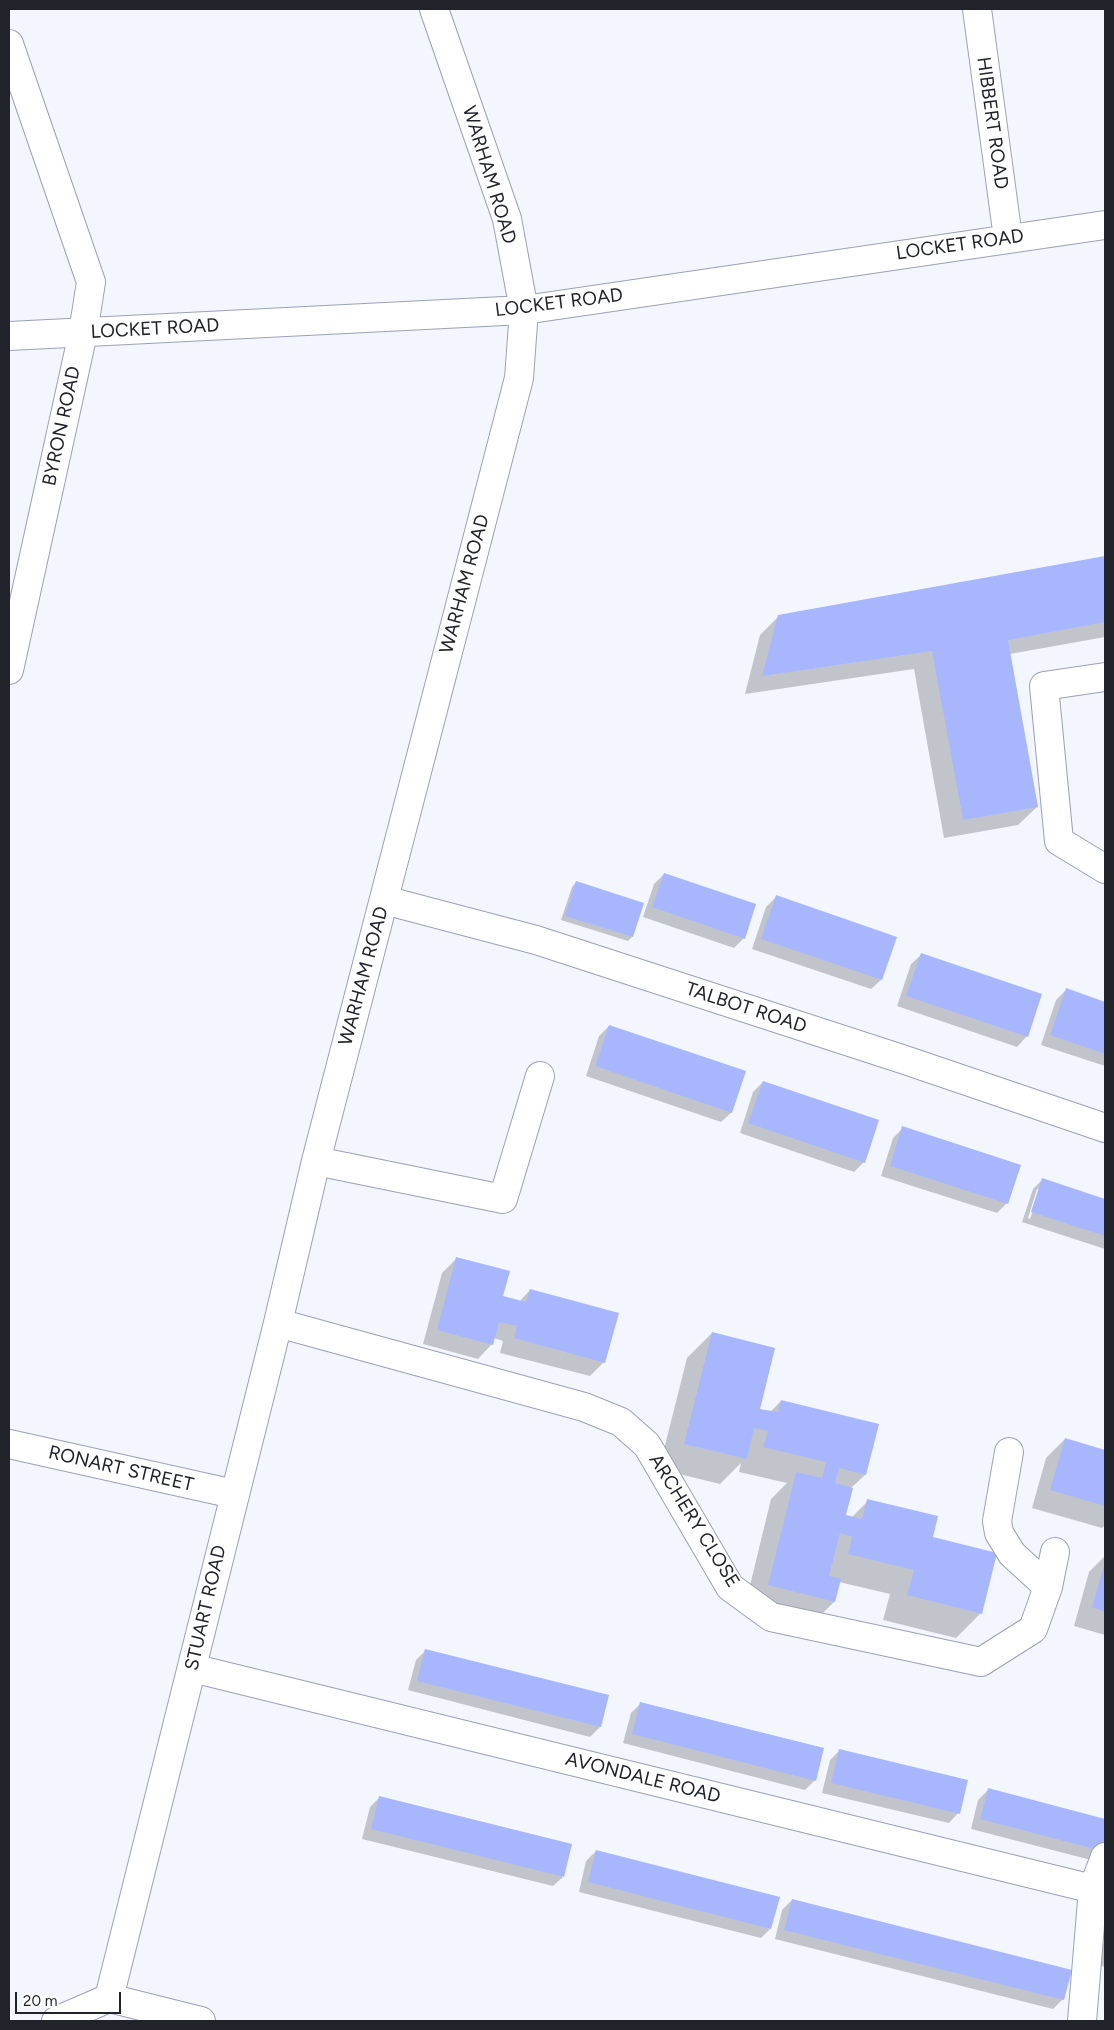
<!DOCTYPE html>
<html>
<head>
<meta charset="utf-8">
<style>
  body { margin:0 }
  #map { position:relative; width:1114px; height:2030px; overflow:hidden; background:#f3f6ff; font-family:Figtree,sans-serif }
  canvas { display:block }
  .frame { position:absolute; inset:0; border:10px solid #21232b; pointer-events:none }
  .scale { position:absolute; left:15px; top:1992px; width:106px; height:22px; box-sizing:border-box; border:2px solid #21232b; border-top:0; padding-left:6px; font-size:15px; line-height:18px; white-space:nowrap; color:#21232b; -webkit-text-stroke:4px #fff; paint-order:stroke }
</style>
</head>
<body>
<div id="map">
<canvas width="1114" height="2030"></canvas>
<div class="frame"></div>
<div class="scale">20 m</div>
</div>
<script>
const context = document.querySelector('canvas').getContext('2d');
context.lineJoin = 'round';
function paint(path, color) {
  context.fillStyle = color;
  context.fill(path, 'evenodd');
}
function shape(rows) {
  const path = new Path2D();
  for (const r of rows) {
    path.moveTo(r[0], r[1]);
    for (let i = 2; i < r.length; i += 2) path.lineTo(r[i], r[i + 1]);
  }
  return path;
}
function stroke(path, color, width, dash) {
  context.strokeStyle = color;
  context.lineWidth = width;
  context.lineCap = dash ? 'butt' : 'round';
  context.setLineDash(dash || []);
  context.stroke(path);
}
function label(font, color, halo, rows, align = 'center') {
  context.font = font + ' Figtree,sans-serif';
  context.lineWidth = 4;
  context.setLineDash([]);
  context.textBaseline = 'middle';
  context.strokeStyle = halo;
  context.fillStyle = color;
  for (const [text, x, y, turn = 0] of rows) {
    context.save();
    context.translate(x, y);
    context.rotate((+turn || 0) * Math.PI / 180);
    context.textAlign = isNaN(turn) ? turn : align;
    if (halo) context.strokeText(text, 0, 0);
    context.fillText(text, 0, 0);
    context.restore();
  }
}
paint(shape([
  [1105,557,1105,637,1010,654,1037,807,1018,825,944,838,914,669,745,694,760,635,779,616],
  [664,874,744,938,734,948,643,917,654,884],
  [576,882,632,937,628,941,561,920,572,887],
  [776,897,881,980,871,989,752,949,766,907],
  [921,955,1041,995,1026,1037,1017,1047,897,1006,911,964],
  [1066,990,1105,1003,1105,1066,1041,1045,1056,1000],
  [609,1026,745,1072,731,1113,721,1122,586,1076,599,1036],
  [763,1082,864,1162,854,1172,740,1133,753,1092],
  [903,1128,1007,1203,997,1213,881,1176,893,1138],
  [1042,1180,1105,1200,1105,1249,1022,1222,1033,1189],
  [1037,1189,1040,1189,1030,1219,1028,1218],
  [457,1258,501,1297,519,1302,530,1290,604,1362,590,1376,500,1353,503,1341,494,1338,492,1344,478,1359,423,1344,442,1273],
  [712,1333,759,1409,770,1412,781,1401,865,1475,851,1488,844,1516,851,1518,868,1501,931,1538,981,1613,956,1638,883,1620,890,1594,839,1582,834,1602,809,1627,744,1610,771,1499,787,1483,739,1472,741,1463,720,1484,659,1469,687,1358],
  [1065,1439,1105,1451,1105,1525,1102,1528,1032,1508,1046,1458],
  [1105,1556,1105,1635,1074,1626,1089,1572],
  [426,1650,608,1696,600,1727,590,1737,408,1690,416,1660],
  [641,1703,815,1780,805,1790,623,1743,631,1713],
  [840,1750,958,1813,949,1823,822,1793,830,1760],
  [988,1790,1105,1820,1105,1834,1101,1850,1091,1860,971,1829,978,1800],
  [379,1798,563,1877,553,1886,362,1839,370,1807],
  [596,1851,770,1929,761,1938,579,1892,586,1861],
  [792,1900,1063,1999,1053,2009,775,1939,782,1910],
  [1105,1937,1105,1967,1098,1965]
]), '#0003');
paint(shape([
  [1105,556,1105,622,1008,640,1038,807,963,820,932,651,762,676,778,615],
  [664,873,756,904,745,939,652,907],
  [576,881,644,903,633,937,565,916],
  [776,895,897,937,882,980,761,939],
  [921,953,1042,994,1028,1037,906,996],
  [1066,988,1105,1002,1105,1054,1050,1035],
  [609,1025,746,1071,732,1113,595,1066],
  [763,1081,879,1120,865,1163,748,1123],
  [902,1126,1021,1165,1008,1204,890,1166],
  [1042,1178,1105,1199,1105,1236,1031,1212],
  [456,1257,510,1271,503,1296,526,1302,530,1289,619,1313,605,1363,514,1338,517,1326,499,1322,493,1345,437,1330],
  [712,1332,775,1348,760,1409,778,1412,781,1400,879,1424,866,1475,839,1468,835,1483,853,1488,846,1515,862,1519,867,1499,938,1516,933,1537,997,1553,982,1614,907,1595,914,1570,848,1554,852,1537,840,1533,829,1576,841,1579,835,1602,768,1585,796,1472,822,1478,826,1462,763,1447,768,1431,754,1428,747,1459,684,1444],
  [1065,1438,1105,1450,1105,1506,1050,1490],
  [1105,1562,1105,1612,1092,1607],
  [425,1649,609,1695,601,1727,417,1681],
  [640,1702,824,1748,816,1781,632,1734],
  [839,1749,968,1780,960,1814,831,1783],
  [988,1788,1105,1819,1105,1839,1102,1851,980,1819],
  [379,1796,572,1844,564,1877,371,1829],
  [596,1850,780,1897,771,1929,588,1882],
  [792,1899,1072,1970,1064,2000,784,1930]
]), '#a7b6fd');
const minor = shape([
  [977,9,1008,238],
  [9,44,91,282,83,333,9,670],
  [9,336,524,310,1105,225],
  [1105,677,1044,686,1059,841,1105,869],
  [384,900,536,940,905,1060,1105,1128],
  [316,1161,503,1199,540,1076],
  [278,1323,584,1407,621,1422,647,1445,730,1587,771,1617,981,1662,1033,1629,1048,1587,1055,1552],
  [9,1444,234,1494],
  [1009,1452,997,1521,999,1533,1012,1554,1048,1587],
  [192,1668,1093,1889],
  [109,1998,278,1323,316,1161,519,378,524,310,507,219,434,9],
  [109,1998,201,2021],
  [56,2021,109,1998],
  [1082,2021,1093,1889,1105,1857]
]);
stroke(minor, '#9ba1b6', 30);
stroke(minor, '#fff', 28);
label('19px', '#21232b', '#fff', [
  ["HIBBERT ROAD",992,123,82],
  ["WARHAM ROAD",489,175,73],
  ["LOCKET ROAD",960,245,-8],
  ["LOCKET ROAD",559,303,-7],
  ["LOCKET ROAD",155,329,-3],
  ["BYRON ROAD",62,426,-78],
  ["WARHAM ROAD",465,584,-75],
  ["WARHAM ROAD",364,976,-75],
  ["TALBOT ROAD",746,1008,18],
  ["RONART STREET",121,1469,13],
  ["ARCHERY CLOSE",694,1521,58],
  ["STUART ROAD",206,1608,-77],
  ["AVONDALE ROAD",643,1778,14]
]);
</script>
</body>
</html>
